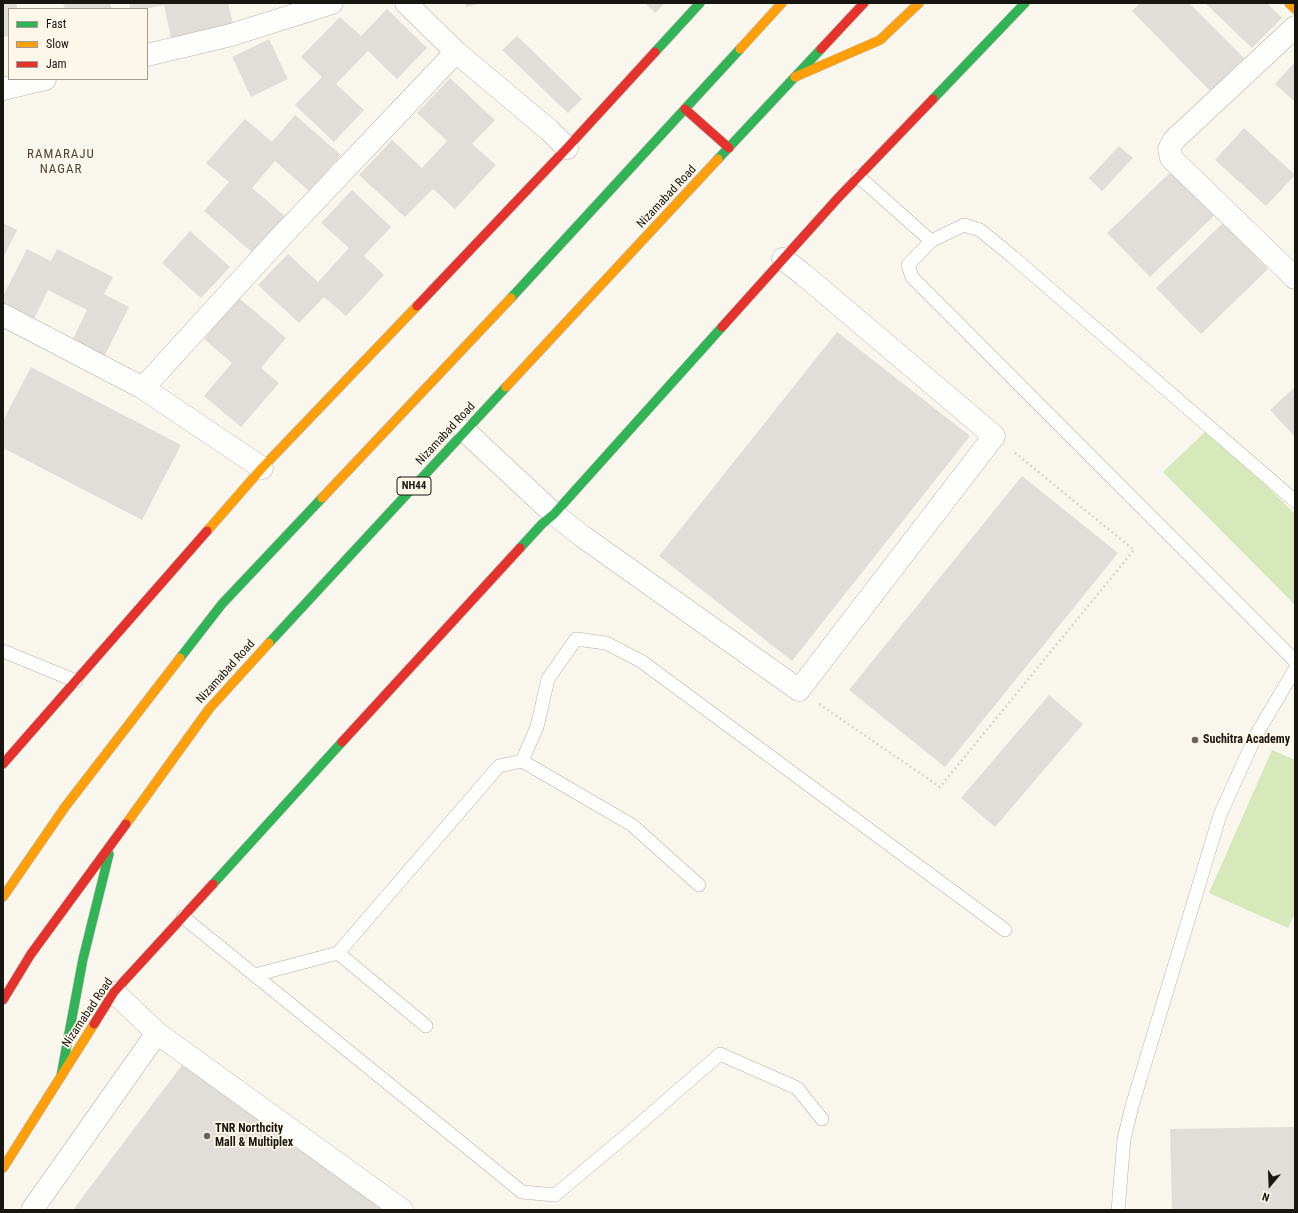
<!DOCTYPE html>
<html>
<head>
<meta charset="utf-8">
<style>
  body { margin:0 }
  #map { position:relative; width:1298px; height:1213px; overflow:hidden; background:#f9f6ee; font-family:"Roboto Condensed",sans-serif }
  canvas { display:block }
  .frame { position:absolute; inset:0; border:4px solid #181611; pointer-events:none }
  .legend { position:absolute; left:8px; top:8px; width:140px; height:72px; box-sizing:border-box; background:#fdf7ea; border:1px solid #a19d93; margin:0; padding:5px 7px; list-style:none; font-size:12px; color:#181611 }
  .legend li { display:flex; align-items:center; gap:8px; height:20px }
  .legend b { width:20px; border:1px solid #a19d93 }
  .north { position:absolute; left:1250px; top:1165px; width:40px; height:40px; -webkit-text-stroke:3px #fdf7ea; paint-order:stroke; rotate:199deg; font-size:11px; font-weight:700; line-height:16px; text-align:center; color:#181611 }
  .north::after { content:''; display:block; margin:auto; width:14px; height:18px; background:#181611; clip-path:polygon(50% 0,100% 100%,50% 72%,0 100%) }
</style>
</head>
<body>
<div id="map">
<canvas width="1298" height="1213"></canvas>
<div class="frame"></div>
<ul class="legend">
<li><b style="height:5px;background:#30b455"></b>Fast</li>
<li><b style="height:5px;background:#ff9f0a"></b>Slow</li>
<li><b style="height:5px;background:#e5322d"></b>Jam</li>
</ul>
<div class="north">N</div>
</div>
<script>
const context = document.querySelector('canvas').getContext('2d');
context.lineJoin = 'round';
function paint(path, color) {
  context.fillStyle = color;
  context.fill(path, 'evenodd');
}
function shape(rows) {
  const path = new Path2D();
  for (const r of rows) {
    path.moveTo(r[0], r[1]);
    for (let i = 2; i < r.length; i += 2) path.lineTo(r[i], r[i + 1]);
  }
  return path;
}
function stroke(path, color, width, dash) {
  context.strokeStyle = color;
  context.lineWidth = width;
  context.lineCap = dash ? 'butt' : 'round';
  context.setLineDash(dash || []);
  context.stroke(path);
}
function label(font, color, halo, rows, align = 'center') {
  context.font = font + ' "Roboto Condensed",sans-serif';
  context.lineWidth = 3.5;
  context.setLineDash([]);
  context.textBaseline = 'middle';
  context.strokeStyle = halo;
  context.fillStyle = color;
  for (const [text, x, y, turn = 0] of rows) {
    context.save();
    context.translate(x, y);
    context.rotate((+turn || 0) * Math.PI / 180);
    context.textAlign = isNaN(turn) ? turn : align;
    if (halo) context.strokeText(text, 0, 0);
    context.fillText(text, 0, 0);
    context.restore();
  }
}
paint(shape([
  [1209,428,1295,514,1295,605,1163,472],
  [1272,750,1295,760,1295,913,1288,928,1209,893]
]), '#d7e8ba');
paint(shape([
  [3,3,16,3,17,9,9,9,9,36,3,37],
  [63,3,110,3,112,9,65,9],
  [129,3,228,3,233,24,171,38,164,5,145,9,130,9],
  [465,3,478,3,478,4,466,7],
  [645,3,665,3,655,13],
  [1140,3,1189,3,1244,58,1210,91,1132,11],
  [1205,3,1267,3,1282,18,1252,48],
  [387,9,427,48,397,79,368,51,336,84,364,110,334,142,295,105,322,77,301,57,340,17,361,36],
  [517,36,582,99,568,113,502,50],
  [269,39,288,79,251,97,232,57],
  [1295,62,1295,102,1275,84],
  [450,78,495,120,472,144,496,165,455,209,433,189,405,217,359,175,392,140,422,168,447,141,417,113],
  [295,115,341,155,309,191,275,161,252,188,286,217,254,254,204,211,229,182,206,163,245,119,272,142],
  [1244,128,1295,175,1266,206,1215,160],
  [1119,146,1133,158,1102,191,1089,178],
  [1175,168,1218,212,1150,277,1107,233],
  [352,190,391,227,364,256,384,275,346,316,324,297,299,323,258,285,288,254,318,282,349,248,321,223],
  [3,223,17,230,3,258],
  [1223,223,1268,269,1201,334,1156,288],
  [190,231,230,267,201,298,162,263],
  [27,249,51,261,57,249,113,277,104,294,129,307,102,361,70,345,87,310,48,290,31,325,3,311,3,296],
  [239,298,286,338,261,368,279,383,241,427,204,396,232,363,204,339],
  [837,332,970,436,792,661,659,556],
  [31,367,181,445,142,520,3,448,3,421],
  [1295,387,1295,437,1270,410],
  [1022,476,1118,553,945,767,849,690],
  [1049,695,1083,724,995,827,961,798],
  [185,1061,384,1210,73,1210],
  [1294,1127,1295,1210,1172,1210,1170,1129]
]), '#e1ddd8');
const lane = shape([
  [858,176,931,241],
  [1295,501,1013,257,980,230,964,225,931,241,908,265,912,277,1295,661],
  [3,651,76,681],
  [522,761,537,727,548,679,576,639,606,643,641,661,1005,930],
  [183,917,522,1192,555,1195,628,1134,720,1054,797,1088,822,1119],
  [338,953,426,1026],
  [255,975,338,953,499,766,522,761,632,825,699,885],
  [1118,1210,1124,1139,1132,1106,1220,815,1256,735,1295,669]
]);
const street = shape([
  [406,3,456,52,549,130,567,148],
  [1295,27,1174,140,1169,149,1171,158,1295,278],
  [147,55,231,35,332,3],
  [3,89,45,79],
  [3,315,143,388],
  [465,431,554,514,582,536,799,690,994,436,804,275,783,259],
  [262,468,143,388,276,242,456,52],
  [114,992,157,1033,402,1210],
  [32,1210,157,1033]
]);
const fast = shape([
  [655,52,700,3],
  [933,99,1025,3],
  [718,159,821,49],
  [511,298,740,49],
  [520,548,542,524,554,514,722,327],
  [269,643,506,387],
  [180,658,222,604,322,498],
  [213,884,342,742],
  [61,1076,83,959,109,854]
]);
const slow = shape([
  [1289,3,1295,9],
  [740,49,782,3],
  [795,77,880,40,919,3],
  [506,387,718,159],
  [322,498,511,298],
  [207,531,262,468,417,306],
  [126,824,209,709,269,643],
  [3,897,65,807,180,658],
  [3,1168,94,1024]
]);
const jam = shape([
  [821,49,864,3],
  [685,109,729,148],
  [417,306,567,148,655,52],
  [722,327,838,198,933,99],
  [342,742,520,548],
  [3,764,207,531],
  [3,1000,31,954,126,824],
  [94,1024,114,992,213,884]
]);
stroke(lane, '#b4b2ac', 14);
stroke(street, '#b4b2ac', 23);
stroke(fast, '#b4b2ac', 10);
stroke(slow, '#b4b2ac', 10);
stroke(jam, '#b4b2ac', 10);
stroke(shape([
  [819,704,940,787,1134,550,1014,452]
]), '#d7d7d4', 2.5, [2, 3]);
stroke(lane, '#fefefc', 13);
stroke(street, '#fefefc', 22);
stroke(fast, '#30b455', 9);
stroke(slow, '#ff9f0a', 9);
stroke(jam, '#e5322d', 9);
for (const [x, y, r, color] of [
  [1195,740,4,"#67645e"],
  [207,1136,4,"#67645e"]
]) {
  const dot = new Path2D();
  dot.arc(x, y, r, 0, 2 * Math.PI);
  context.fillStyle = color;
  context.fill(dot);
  stroke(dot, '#fdf7ea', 1.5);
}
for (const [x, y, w] of [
  [414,486,34]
]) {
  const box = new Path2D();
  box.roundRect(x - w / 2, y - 9, w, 18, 3);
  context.fillStyle = '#fdf7ea';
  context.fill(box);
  stroke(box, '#181611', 1);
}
label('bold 11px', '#181611', null, [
  ["NH44",414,486]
]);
label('12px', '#181611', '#fdf7ea', [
  ["Nizamabad Road",667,197,-47],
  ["Nizamabad Road",446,434,-47],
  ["Nizamabad Road",226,672,-48],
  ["Nizamabad Road",88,1013,-56]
]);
label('bold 12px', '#181611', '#fdf7ea', [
  ["Suchitra Academy",1203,740],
  ["TNR Northcity",215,1129],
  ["Mall & Multiplex",215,1143]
], 'left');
context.letterSpacing = '1px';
label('13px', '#4a453a', '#fdf7ea', [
  ["RAMARAJU",61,155],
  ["NAGAR",61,170]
]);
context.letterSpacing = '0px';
</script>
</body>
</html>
